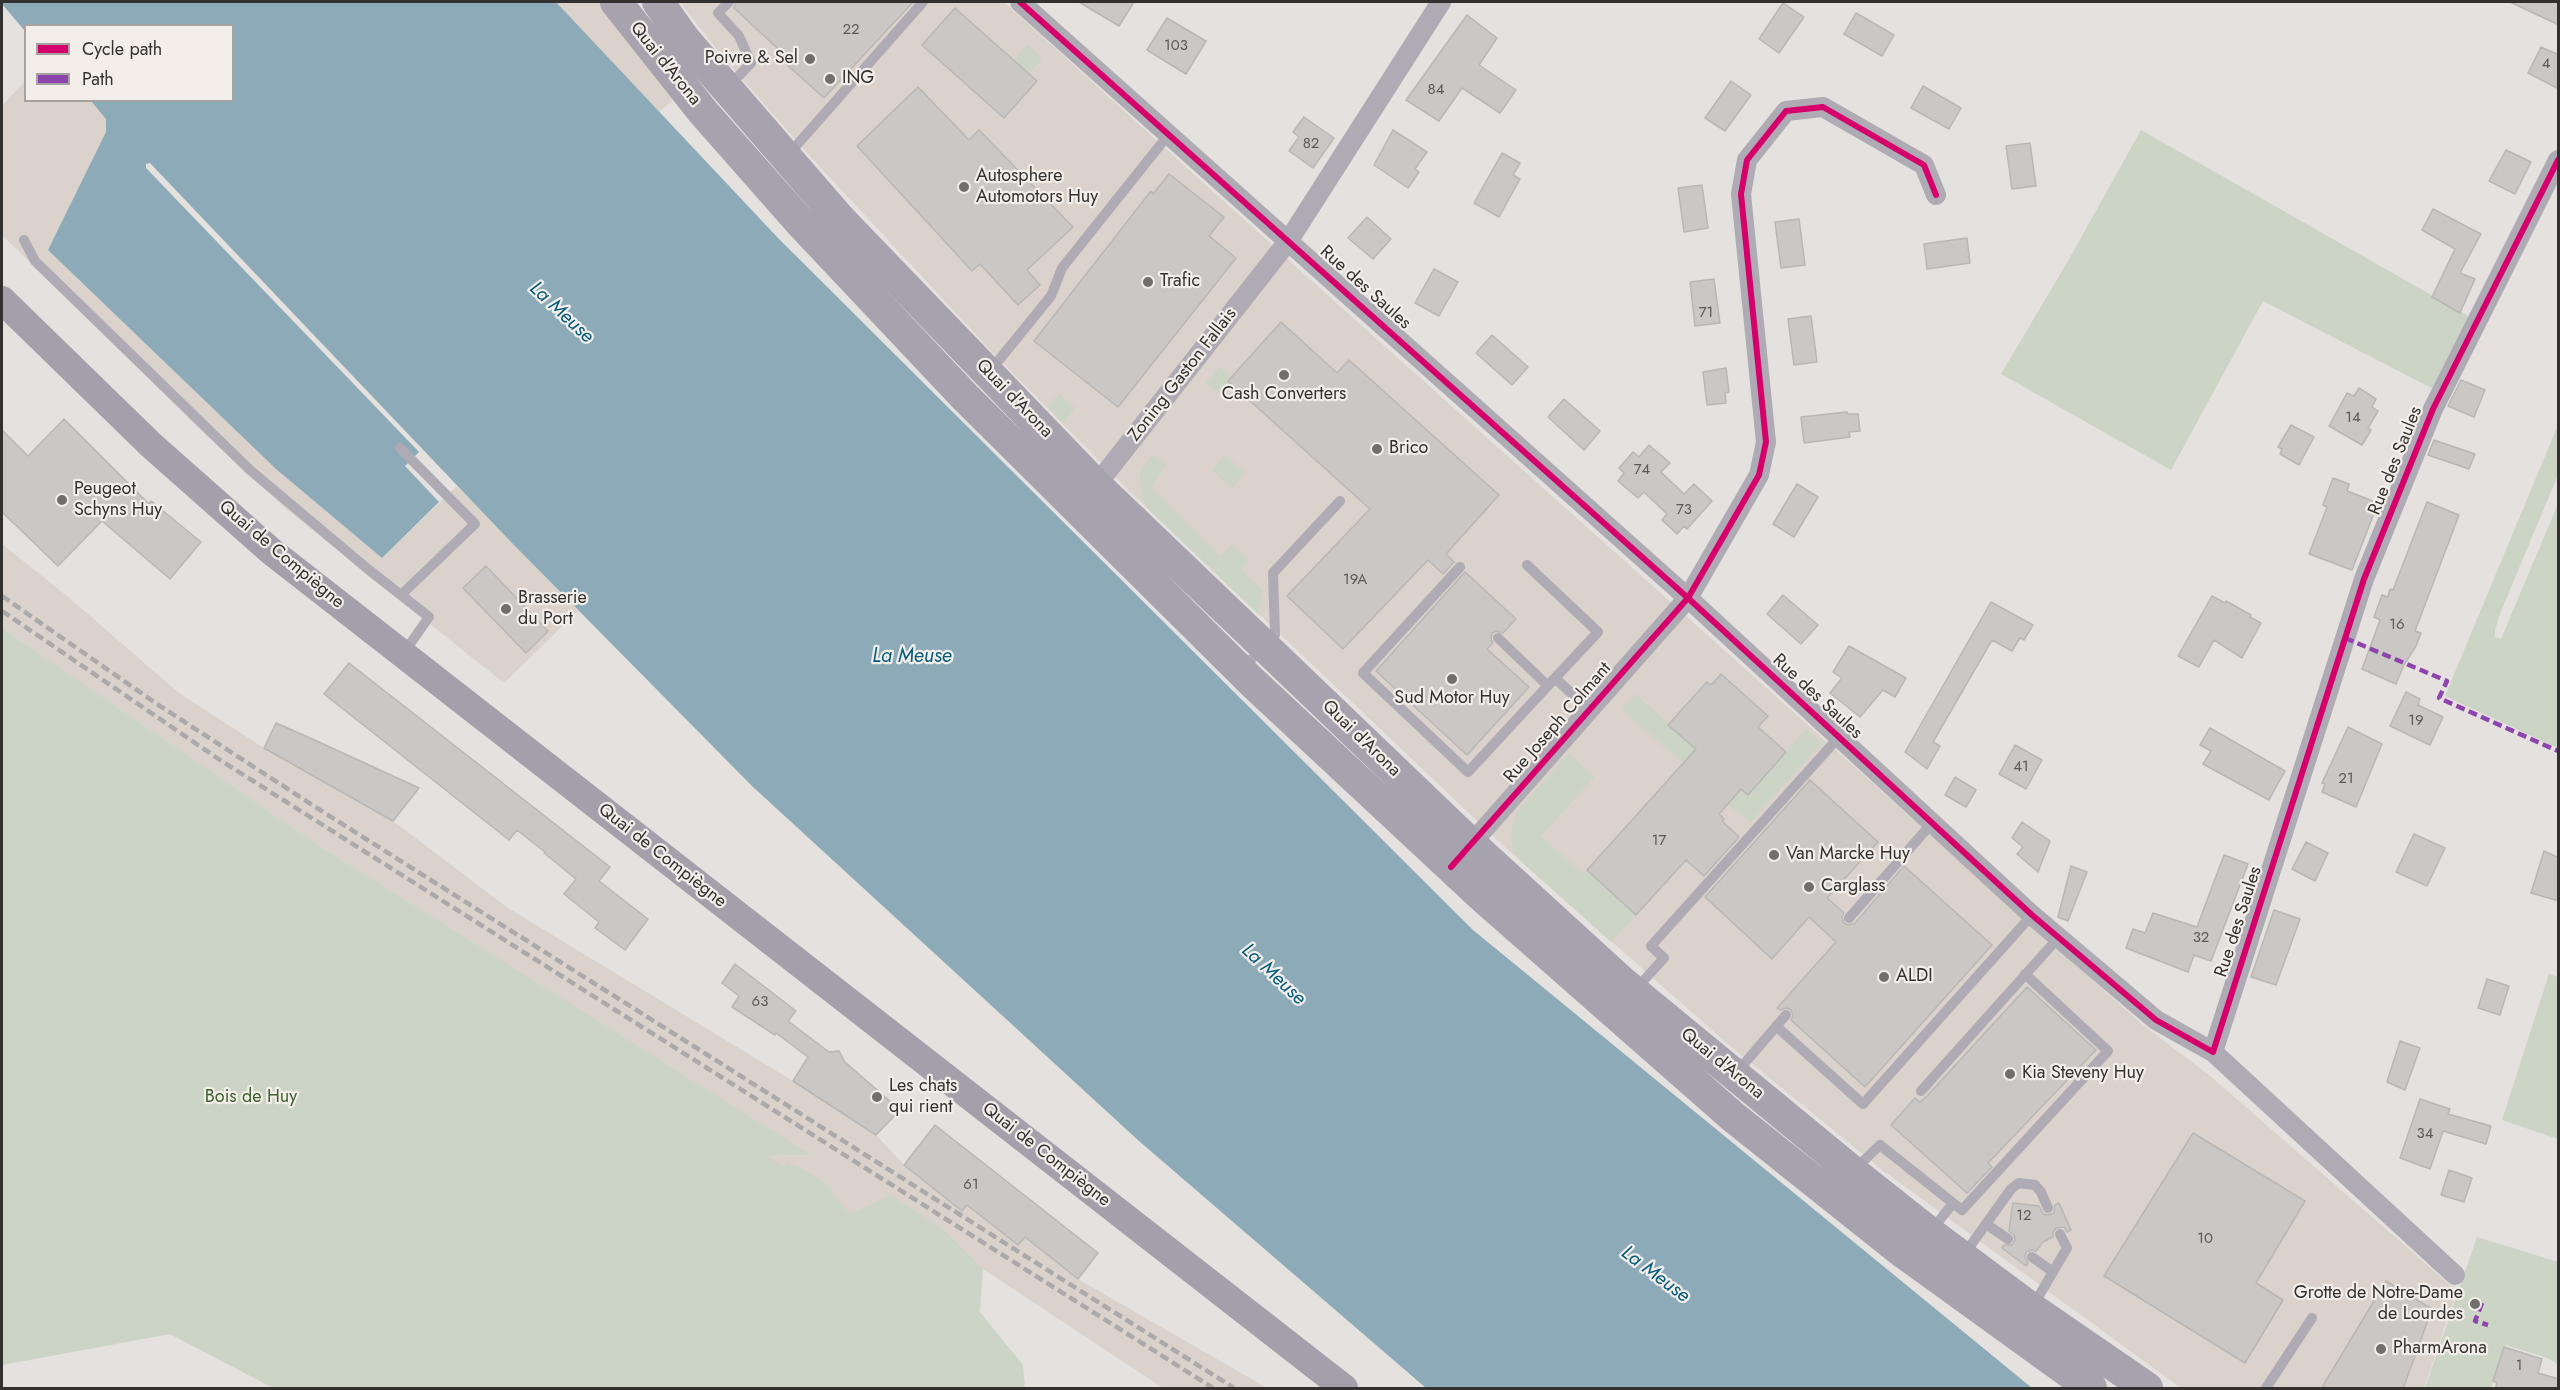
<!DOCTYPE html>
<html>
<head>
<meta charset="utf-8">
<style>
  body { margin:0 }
  #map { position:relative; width:2560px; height:1390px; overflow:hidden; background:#e4e1de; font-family:Jost,sans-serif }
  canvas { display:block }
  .frame { position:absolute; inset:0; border:3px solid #33312f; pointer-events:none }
  .legend { position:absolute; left:24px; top:24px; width:210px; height:78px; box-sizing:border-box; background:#f3eee9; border:2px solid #a6a29f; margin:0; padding:8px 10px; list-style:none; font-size:18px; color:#33312f }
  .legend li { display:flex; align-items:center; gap:12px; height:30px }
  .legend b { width:30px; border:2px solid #a6a29f }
</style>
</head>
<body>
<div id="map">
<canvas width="2560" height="1390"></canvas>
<div class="frame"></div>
<ul class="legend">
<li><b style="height:8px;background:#d6006c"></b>Cycle path</li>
<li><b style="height:8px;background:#8e44ad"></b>Path</li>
</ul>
</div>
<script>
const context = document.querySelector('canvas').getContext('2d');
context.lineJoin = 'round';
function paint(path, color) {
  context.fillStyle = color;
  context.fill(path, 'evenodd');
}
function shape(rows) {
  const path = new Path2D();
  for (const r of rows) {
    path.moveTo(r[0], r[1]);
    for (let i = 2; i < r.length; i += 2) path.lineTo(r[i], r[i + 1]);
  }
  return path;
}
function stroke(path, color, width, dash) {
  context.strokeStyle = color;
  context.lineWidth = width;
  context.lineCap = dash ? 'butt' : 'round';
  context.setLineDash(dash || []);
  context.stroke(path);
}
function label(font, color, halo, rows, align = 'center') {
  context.font = font + ' Jost,sans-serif';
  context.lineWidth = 4.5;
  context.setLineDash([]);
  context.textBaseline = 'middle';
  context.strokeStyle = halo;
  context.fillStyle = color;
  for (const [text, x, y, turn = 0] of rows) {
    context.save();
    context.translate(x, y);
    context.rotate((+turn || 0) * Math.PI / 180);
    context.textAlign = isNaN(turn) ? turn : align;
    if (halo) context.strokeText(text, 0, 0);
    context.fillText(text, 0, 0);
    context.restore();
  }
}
paint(shape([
  [556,2,600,2,624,38,673,100,659,112],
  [680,2,1004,2,1304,274,2143,1025,2209,1075,2457,1291,2424,1388,2181,1388,1881,1169,1728,1044,1508,850,1125,487,994,354,807,153,723,57],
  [25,81,26,100,91,101,106,119,106,132,100,147,48,250,276,469,382,558,457,486,578,611,504,683,285,508,207,436,2,235,2,106],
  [2,544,67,596,179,693,264,748,393,821,508,908,793,1081,876,1135,904,1165,962,1210,967,1205,1018,1245,1025,1237,1078,1279,1267,1388,1163,1388,983,1269,944,1230,850,1215,832,1193,834,1189,783,1168,765,1156,810,1155,318,845,2,628]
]), '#dad2cb');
paint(shape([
  [1027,45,1042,59,1029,74,1014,60],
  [2141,130,2477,321,2441,393,2263,301,2171,470,2001,374,2068,261],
  [1219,367,1232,377,1218,393,1206,383],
  [1059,394,1075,408,1063,423,1047,406],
  [2558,425,2558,475,2499,616,2495,631,2495,637,2501,639,2558,504,2558,748,2445,696],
  [1154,455,1166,465,1151,488,1220,557,1232,545,1248,561,1240,570,1263,591,1258,614,1149,510,1142,497,1140,478,1141,469],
  [1225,455,1245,473,1231,488,1212,470],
  [2,628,318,845,811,1155,766,1156,783,1167,787,1163,799,1167,834,1189,832,1193,850,1214,891,1195,944,1230,983,1269,980,1312,1023,1365,1025,1388,273,1388,170,1334,2,1365],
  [1635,694,1696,749,1683,764,1622,709],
  [1806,730,1821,743,1750,823,1728,804,1741,789,1748,795],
  [1569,753,1594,777,1541,836,1583,874,1587,870,1636,915,1611,942,1523,863,1513,850,1511,832,1516,813],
  [2549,974,2558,977,2558,1139,2502,1120],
  [2477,1237,2558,1262,2558,1364,2545,1357,2505,1345,2491,1388,2425,1388]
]), '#cbd4c5');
paint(shape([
  [2,2,556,2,778,238,1473,930,2032,1388,1426,1388,1139,1141,752,786,510,541,150,163,146,164,146,168,419,452,405,466,439,502,382,558,276,469,48,250,106,132,106,119,91,101,232,100,232,26,26,26,25,31,2,4]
]), '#8caab8');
const building = shape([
  [736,2,913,2,824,98,785,63,789,59,734,8,736,2],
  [1079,2,1134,2,1119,26,1079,2],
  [2510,2,2559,2,2559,25,2510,2],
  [1783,3,1804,17,1779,53,1759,39,1783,3],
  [955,8,1037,81,1004,118,922,45,955,8],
  [1856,13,1894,35,1882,56,1844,34,1856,13],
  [1467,15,1497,38,1479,65,1516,90,1500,113,1462,88,1439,121,1406,100,1467,15],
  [1167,18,1206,41,1186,74,1147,50,1167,18],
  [2541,47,2559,55,2559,89,2528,73,2541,47],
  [1731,81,1751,95,1725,131,1705,118,1731,81],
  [1923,86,1961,108,1949,129,1911,108,1923,86],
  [918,87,969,140,979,130,1073,227,1027,270,1040,285,1018,305,980,264,972,271,857,146,918,87],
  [1304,117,1334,138,1313,168,1289,151,1299,137,1293,132,1304,117],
  [1393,130,1427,152,1415,169,1419,172,1408,188,1374,165,1393,130],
  [2030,143,2036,186,2012,189,2006,146,2030,143],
  [2506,150,2531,162,2515,194,2489,181,2506,150],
  [1502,153,1520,163,1513,175,1520,179,1499,217,1474,203,1502,153],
  [1169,174,1224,217,1209,236,1236,258,1118,407,1034,341,1151,191,1153,194,1169,174],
  [1702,185,1708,228,1684,232,1678,188,1702,185],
  [2433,209,2481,234,2460,273,2475,279,2460,313,2432,297,2455,249,2422,230,2433,209],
  [1367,217,1391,239,1373,259,1348,238,1367,217],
  [1799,219,1805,265,1781,268,1775,222,1799,219],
  [1967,238,1970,263,1927,269,1924,244,1967,238],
  [1434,269,1458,282,1439,316,1415,303,1434,269],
  [1714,279,1720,323,1695,326,1690,282,1714,279],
  [1811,316,1817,362,1794,365,1788,319,1811,316],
  [1281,322,1337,373,1349,360,1499,495,1446,554,1454,562,1443,574,1428,560,1343,649,1287,596,1370,509,1228,381,1281,322],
  [1492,335,1528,367,1512,385,1476,353,1492,335],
  [1726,368,1729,392,1725,393,1726,403,1707,405,1703,372,1726,368],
  [2461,380,2485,390,2474,417,2448,406,2461,380],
  [2359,388,2376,399,2372,407,2378,411,2368,428,2371,430,2362,445,2329,426,2347,393,2354,396,2359,388],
  [1564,399,1600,431,1584,450,1548,417,1564,399],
  [1847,412,1848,414,1858,414,1860,431,1849,432,1850,437,1804,443,1801,417,1847,412],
  [64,419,149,504,151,501,201,542,170,579,102,521,58,566,2,512,2,430,28,456,64,419],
  [2291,425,2314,437,2299,465,2280,454,2282,449,2278,447,2291,425],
  [2434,440,2475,454,2469,469,2428,455,2434,440],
  [1649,445,1670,463,1661,472,1684,494,1694,484,1712,501,1687,529,1684,526,1677,534,1662,520,1667,514,1644,492,1638,498,1618,481,1624,473,1619,468,1633,452,1639,457,1649,445],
  [2333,478,2349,484,2347,491,2378,503,2352,570,2309,554,2327,507,2323,505,2333,478],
  [1797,484,1818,497,1794,537,1773,524,1797,484],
  [2427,502,2459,515,2415,631,2421,633,2416,646,2404,665,2396,684,2362,669,2380,620,2374,617,2382,595,2388,597,2390,589,2393,590,2427,502],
  [486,566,548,631,526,653,463,588,486,566],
  [1465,572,1516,619,1503,633,1496,631,1492,633,1491,640,1493,643,1487,649,1529,687,1467,755,1376,671,1465,572],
  [1783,595,1818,625,1801,644,1767,614,1783,595],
  [2212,596,2225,603,2226,601,2251,615,2250,617,2261,623,2242,658,2214,640,2199,667,2178,656,2212,596],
  [1991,602,2033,625,2024,640,2020,638,2012,651,1992,640,1933,742,1940,746,1927,769,1905,752,1991,602],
  [1849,646,1906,678,1895,697,1883,690,1860,717,1830,693,1842,678,1833,672,1849,646],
  [349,663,610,867,599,881,648,919,625,950,595,928,599,922,564,894,576,879,544,853,545,852,517,830,509,840,324,694,349,663],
  [1721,674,1768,716,1758,727,1786,752,1748,795,1741,789,1719,814,1724,819,1722,821,1739,837,1704,876,1686,860,1636,915,1587,870,1696,749,1668,725,1707,682,1711,685,1721,674],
  [2406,692,2420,699,2418,705,2443,717,2430,745,2390,726,2406,692],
  [276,723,308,737,419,788,393,821,264,748,276,723],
  [2348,727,2382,744,2356,807,2322,792,2325,784,2322,783,2348,727],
  [2210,728,2285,771,2269,800,2203,764,2211,751,2200,745,2210,728],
  [2015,745,2042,760,2026,789,1999,774,2015,745],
  [1955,777,1976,790,1966,807,1945,795,1955,777],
  [1810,780,1878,842,1827,898,1844,913,1842,917,1844,923,1848,925,1855,923,1904,866,1992,945,1865,1087,1791,1020,1793,1016,1791,1010,1787,1008,1780,1010,1777,1008,1836,942,1809,917,1772,959,1705,897,1810,780],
  [2022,822,2050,841,2038,872,2017,854,2023,847,2012,838,2022,822],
  [2414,834,2445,848,2427,886,2396,872,2414,834],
  [2306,842,2328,853,2315,881,2292,869,2306,842],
  [2544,851,2559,858,2559,901,2531,893,2544,851],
  [2224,855,2248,864,2211,961,2194,955,2188,972,2126,948,2133,929,2145,933,2153,913,2197,927,2224,855],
  [2071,866,2087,872,2068,921,2058,917,2071,866],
  [2274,910,2300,919,2276,985,2251,977,2274,910],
  [735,964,796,1011,788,1021,829,1052,839,1051,845,1062,900,1110,876,1135,793,1081,808,1057,776,1033,775,1035,732,1007,739,996,722,983,735,964],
  [2487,979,2509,986,2500,1015,2478,1008,2487,979],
  [2027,987,2096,1050,1988,1163,1992,1167,1967,1193,1891,1125,1915,1098,1920,1102,1927,1096,2027,987],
  [2400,1041,2420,1048,2405,1090,2387,1082,2400,1041],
  [2420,1099,2450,1109,2448,1114,2491,1126,2486,1144,2443,1131,2430,1169,2400,1158,2420,1099],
  [935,1125,1098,1253,1078,1279,1025,1237,1018,1245,967,1205,962,1211,904,1165,935,1125],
  [2193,1133,2305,1201,2256,1283,2283,1300,2245,1363,2104,1276,2193,1133],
  [2449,1170,2472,1178,2464,1202,2441,1195,2449,1170],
  [2013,1203,2039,1206,2043,1214,2048,1215,2054,1213,2055,1205,2059,1203,2071,1230,2067,1232,2064,1227,2056,1228,2053,1233,2053,1237,2043,1242,2036,1251,2032,1250,2026,1252,2025,1257,2028,1263,2026,1266,2002,1248,2004,1245,2012,1245,2015,1240,2014,1235,2009,1231,2013,1203],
  [2386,1281,2432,1309,2403,1389,2321,1389,2386,1281],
  [2504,1347,2542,1359,2538,1373,2559,1379,2559,1389,2495,1389,2497,1383,2493,1381,2504,1347]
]);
paint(building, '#cac7c5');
stroke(building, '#b9b7b5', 1.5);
stroke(shape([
  [729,2,718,13,739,36,751,63,729,86],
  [788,155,923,2],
  [24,240,35,261,250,470,369,570,429,617,403,654],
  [990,371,1051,296,1062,268,1169,134],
  [400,448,475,524,401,595],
  [1527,565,1598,632,1555,678],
  [1460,567,1363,673,1468,772,1555,678,1589,710],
  [1498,638,1548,686],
  [1243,668,1275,635,1273,573,1340,501],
  [1849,918,1932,823],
  [1636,989,1664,958,1651,946,1839,737],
  [1776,1026,1863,1104,2032,915],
  [1737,1072,1786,1015],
  [1921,1091,2059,937],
  [1854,1170,1880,1145,1953,1203,1932,1230],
  [1953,1203,1962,1210,2108,1051,2025,974],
  [1986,1224,2008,1239],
  [1963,1256,2011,1189,2019,1183,2035,1185,2041,1192,2048,1208],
  [2032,1257,2053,1272],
  [2033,1306,2067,1248,2060,1234],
  [2266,1388,2312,1318]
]), '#aeabb4', 10);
stroke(shape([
  [1020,2,1688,598,2032,915,2156,1020,2213,1052,2364,579,2433,409,2558,160],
  [1090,493,1289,240,1441,2],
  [1464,852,1688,598,1759,475,1766,442,1741,194,1747,160,1786,111,1823,107,1924,165,1936,195],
  [2213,1052,2455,1275]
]), '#aeabb4', 20);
stroke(shape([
  [2,300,151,445,272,552,1344,1388]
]), '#a3a0ab', 28);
stroke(shape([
  [616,2,703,112,799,221,965,397,1251,681,1484,898,1732,1116,1900,1250,2091,1388],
  [658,2,685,40,838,217,1096,485,1471,844,1621,981,1853,1172,1930,1233,2032,1309,2147,1388]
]), '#a6a2ae', 32);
stroke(shape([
  [2,596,157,704,317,808,1234,1388],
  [2,611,220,760,1213,1388]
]), '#aca9ab', 4.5, [9, 4.5]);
stroke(shape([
  [2345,638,2447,681,2439,698,2558,751],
  [2482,1303,2475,1321,2488,1325]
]), '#8e44ad', 4.5, [9, 4.5]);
stroke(shape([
  [1020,2,1688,598,2032,915,2156,1020,2213,1052,2364,579,2433,409,2558,160],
  [1451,867,1688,598,1759,475,1766,442,1741,194,1747,160,1786,111,1823,107,1924,165,1936,195]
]), '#d6006c', 6);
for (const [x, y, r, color] of [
  [810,59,6,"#716f6c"],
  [830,79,6,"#716f6c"],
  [964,187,6,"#716f6c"],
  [1148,282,6,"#716f6c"],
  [1284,375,6,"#716f6c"],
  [1377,449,6,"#716f6c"],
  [62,500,6,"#716f6c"],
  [506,609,6,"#716f6c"],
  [1452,679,6,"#716f6c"],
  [1774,855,6,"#716f6c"],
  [1809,887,6,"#716f6c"],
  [1884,977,6,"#716f6c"],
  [2010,1074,6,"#716f6c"],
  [877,1097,6,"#716f6c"],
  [2475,1304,6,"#716f6c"],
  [2381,1349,6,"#716f6c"]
]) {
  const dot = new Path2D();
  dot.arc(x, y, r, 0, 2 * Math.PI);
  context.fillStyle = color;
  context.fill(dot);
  stroke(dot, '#f3eee9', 2);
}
label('15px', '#5b5957', null, [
  ["22",851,30],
  ["103",1176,46],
  ["4",2546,64],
  ["84",1436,90],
  ["82",1311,144],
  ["71",1706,313],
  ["14",2353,418],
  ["74",1642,470],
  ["73",1684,510],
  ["19A",1355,580],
  ["16",2397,625],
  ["19",2416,721],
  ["41",2021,767],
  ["21",2346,779],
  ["17",1659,841],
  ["32",2201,938],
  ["63",760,1002],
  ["34",2425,1134],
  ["61",971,1185],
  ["12",2024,1216],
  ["10",2205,1239],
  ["1",2519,1366]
]);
label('18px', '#33312f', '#f3eee9', [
  ["Poivre & Sel",798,59,"right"],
  ["ING",842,79],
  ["Autosphere",976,177],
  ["Automotors Huy",976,198],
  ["Trafic",1160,282],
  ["Cash Converters",1284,395,"center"],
  ["Brico",1389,449],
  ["Peugeot",74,490],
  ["Schyns Huy",74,511],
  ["Brasserie",518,599],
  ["du Port",518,620],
  ["Sud Motor Huy",1452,699,"center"],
  ["Van Marcke Huy",1786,855],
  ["Carglass",1821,887],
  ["ALDI",1896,977],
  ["Kia Steveny Huy",2022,1074],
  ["Les chats",889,1087],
  ["qui rient",889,1108],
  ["Grotte de Notre-Dame",2463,1294,"right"],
  ["de Lourdes",2463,1315,"right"],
  ["PharmArona",2393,1349]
], 'left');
label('18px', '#33312f', '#f3eee9', [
  ["Quai d'Arona",665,64,51],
  ["Rue des Saules",1365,288,42],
  ["Zoning Gaston Fallais",1183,375,-52],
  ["Quai d'Arona",1014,399,46],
  ["Rue des Saules",2396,461,-68],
  ["Quai de Compiègne",281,555,40],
  ["Rue des Saules",1817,697,43],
  ["Rue Joseph Colmant",1558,723,-49],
  ["Quai d'Arona",1361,739,44],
  ["Quai de Compiègne",662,856,38],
  ["Rue des Saules",2239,922,-72],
  ["Quai d'Arona",1722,1064,39],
  ["Quai de Compiègne",1046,1155,38]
]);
label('18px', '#3b612f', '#f3eee9', [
  ["Bois de Huy",251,1098]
]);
label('italic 20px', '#035c7b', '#f3eee9', [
  ["La Meuse",561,313,43],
  ["La Meuse",912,657],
  ["La Meuse",1273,975,43],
  ["La Meuse",1655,1275,37]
]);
</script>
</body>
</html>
